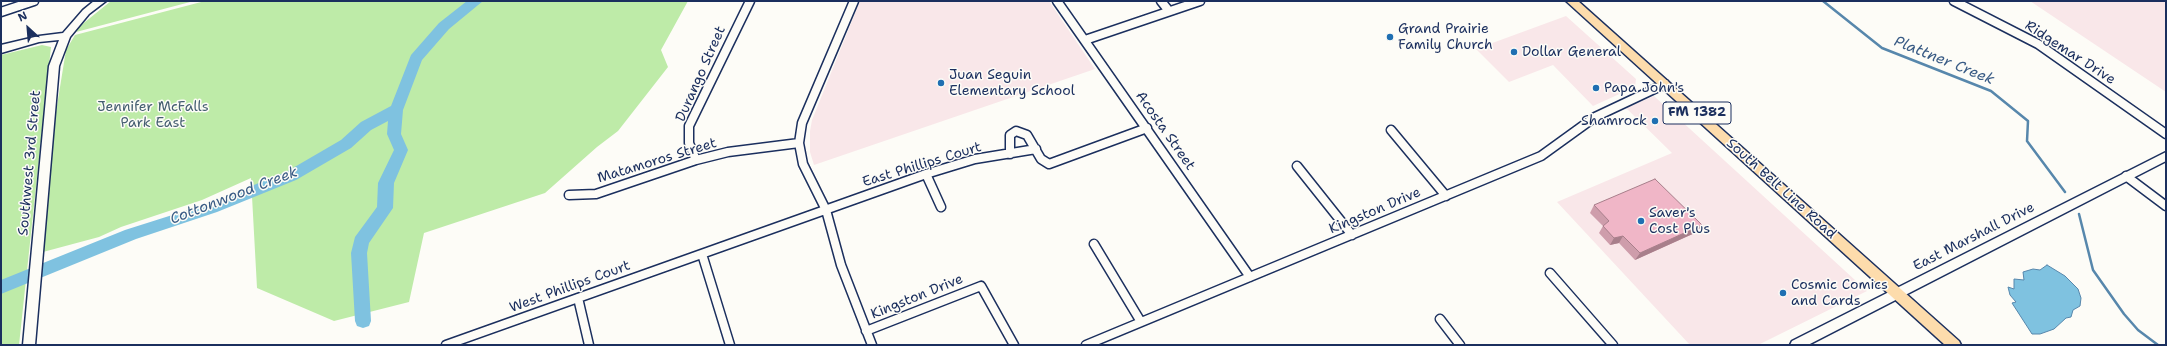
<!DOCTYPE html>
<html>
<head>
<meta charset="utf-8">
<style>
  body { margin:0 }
  #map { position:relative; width:2167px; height:346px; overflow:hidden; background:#fdfcf7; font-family:"Shantell Sans",sans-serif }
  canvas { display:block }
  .frame { position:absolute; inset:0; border:2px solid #1b2f5e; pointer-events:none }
  .north { position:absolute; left:8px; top:8px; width:40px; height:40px; -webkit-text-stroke:3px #fdfcf7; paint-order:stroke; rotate:334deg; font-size:11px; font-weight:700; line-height:16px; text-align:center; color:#1b2f5e }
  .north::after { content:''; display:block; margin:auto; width:14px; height:18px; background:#1b2f5e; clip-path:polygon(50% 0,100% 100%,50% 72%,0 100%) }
</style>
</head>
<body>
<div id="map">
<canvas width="2167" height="346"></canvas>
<div class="frame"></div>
<div class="north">N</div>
</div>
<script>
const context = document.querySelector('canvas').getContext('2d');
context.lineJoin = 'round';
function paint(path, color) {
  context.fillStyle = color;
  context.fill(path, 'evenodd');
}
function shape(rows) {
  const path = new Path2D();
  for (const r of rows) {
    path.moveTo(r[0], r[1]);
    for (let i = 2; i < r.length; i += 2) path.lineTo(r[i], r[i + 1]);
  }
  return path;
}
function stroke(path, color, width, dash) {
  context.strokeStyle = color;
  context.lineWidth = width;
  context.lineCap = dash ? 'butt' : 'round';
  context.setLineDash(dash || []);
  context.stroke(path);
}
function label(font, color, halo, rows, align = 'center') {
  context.font = font + ' "Shantell Sans",sans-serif';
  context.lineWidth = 3;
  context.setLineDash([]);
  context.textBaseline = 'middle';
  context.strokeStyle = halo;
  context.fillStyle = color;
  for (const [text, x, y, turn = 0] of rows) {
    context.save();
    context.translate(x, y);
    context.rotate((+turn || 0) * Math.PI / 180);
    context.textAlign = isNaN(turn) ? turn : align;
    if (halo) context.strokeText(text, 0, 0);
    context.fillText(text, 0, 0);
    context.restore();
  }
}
paint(shape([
  [860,1,1049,1,1095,69,814,165,810,152,810,131,812,120],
  [2030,1,2166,1,2166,92],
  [1566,16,1636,79,1635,87,1593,106,1553,65,1509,82,1476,49],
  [1654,96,1867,291,1758,345,1690,345,1557,202,1672,153,1626,108]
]), '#f9e7e9');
paint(shape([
  [111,1,194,1,76,32,80,26],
  [205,1,688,1,661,50,668,67,618,131,597,147,545,193,424,233,409,302,334,321,257,288,251,178,202,200,121,227,99,237,43,252,55,118,66,50,75,35],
  [42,45,51,47,19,345,1,345,1,55]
]), '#beeba8');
const water = shape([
  [2047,265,2065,276,2078,289,2081,298,2080,306,2073,310,2071,317,2066,318,2054,329,2040,334,2032,334,2012,303,2016,302,2010,295,2008,287,2014,289,2014,279,2024,280,2023,272,2033,269,2040,270,2047,265]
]);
paint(water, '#7fc2e0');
stroke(water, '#5787ac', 1);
stroke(shape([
  [1823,1,1882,48,1991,91,2028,121,2027,141,2065,192],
  [2079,214,2093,270,2124,314,2138,330,2158,345]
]), '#5787ac', 2.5);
paint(shape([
  [467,1,483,1,449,29,422,60,403,110,401,134,408,150,394,183,393,208,369,243,367,253,371,321,369,326,363,328,357,326,355,321,351,253,355,237,377,207,378,183,394,150,387,134,388,121,371,130,351,148,296,180,217,212,136,239,1,294,1,280,125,230,207,204,286,172,341,140,361,122,391,106,411,55,439,23,467,1]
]), '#7fc2e0');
const street = shape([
  [854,1,802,123,799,143,803,164,826,210,841,265,872,345],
  [1057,1,1250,277],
  [1161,1,1169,11],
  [1954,1,2038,44,2166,134],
  [1,12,34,1],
  [1085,40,1200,1],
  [1391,130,1446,196],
  [1010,154,1010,135,1016,131,1027,135,1041,159,1049,164,1147,128],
  [696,160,689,143,689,126,750,1],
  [1297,166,1352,235],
  [926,174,941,207],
  [2126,176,2166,206],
  [569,195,596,194,696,160,728,152,799,143],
  [1094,244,1141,322],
  [702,254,730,345],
  [1550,273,1613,345],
  [578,298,589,345],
  [1440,319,1460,345],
  [866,331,981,286,1014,345],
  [446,345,926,174,975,159,1036,149],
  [1086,345,1541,156,1595,117,1665,84]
]);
const secondary = shape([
  [94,1,106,1,89,14,70,37,59,66,35,345,23,345,49,66,59,40,39,42,1,53,1,45,39,36,63,33,83,10,94,1],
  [2166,152,2166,161,1808,345,1790,345,1792,341,2166,152]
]);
const primary = shape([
  [1566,1,1578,1,1959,341,1961,345,1945,345,1566,1]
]);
stroke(street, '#1b2f5e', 11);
stroke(secondary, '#1b2f5e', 3);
stroke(primary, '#1b2f5e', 3);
stroke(street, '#fdfcf7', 8);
paint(secondary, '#fdfcf7');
paint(primary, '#fddcac');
paint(shape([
  [1594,205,1702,225,1697,232,1635,260,1619,243,1610,245,1599,233,1603,226,1590,213]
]), '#ce9dab');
paint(shape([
  [1702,225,1697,232,1635,260,1640,253],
  [1623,236,1619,243,1610,245,1614,238]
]), '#a87f8b');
const building = shape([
  [1655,179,1702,225,1640,253,1623,236,1614,238,1603,226,1609,221,1594,205,1655,179]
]);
paint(building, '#f0b6c7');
stroke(building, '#a87f8b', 1);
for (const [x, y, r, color] of [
  [1390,37,4,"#1f6fb2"],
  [1514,52,4,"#1f6fb2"],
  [941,83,4,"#1f6fb2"],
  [1596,88,4,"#1f6fb2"],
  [1655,121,4,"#1f6fb2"],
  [1641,221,4,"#1f6fb2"],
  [1783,293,4,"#1f6fb2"]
]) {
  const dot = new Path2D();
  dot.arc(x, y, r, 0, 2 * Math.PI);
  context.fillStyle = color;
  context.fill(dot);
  stroke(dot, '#fdfcf7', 1.5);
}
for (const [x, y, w] of [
  [1697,113,68]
]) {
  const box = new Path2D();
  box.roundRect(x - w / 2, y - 11, w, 22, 3);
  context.fillStyle = '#fdfcf7';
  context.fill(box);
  stroke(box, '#1b2f5e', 1);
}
label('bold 13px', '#1b2f5e', null, [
  ["FM 1382",1697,113]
]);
label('14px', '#1b2f5e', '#fdfcf7', [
  ["Grand Prairie",1398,29],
  ["Family Church",1398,45],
  ["Dollar General",1522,52],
  ["Juan Seguin",949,75],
  ["Elementary School",949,91],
  ["Papa John's",1604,88],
  ["Shamrock",1647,121,"right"],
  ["Saver's",1649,213],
  ["Cost Plus",1649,229],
  ["Cosmic Comics",1791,285],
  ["and Cards",1791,301]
], 'left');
label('14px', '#1b2f5e', '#fdfcf7', [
  ["Ridgemar Drive",2070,53,33],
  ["Durango Street",701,74,-66],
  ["Acosta Street",1165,131,55],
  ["Matamoros Street",657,161,-17],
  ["Southwest 3rd Street",30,163,-85],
  ["East Phillips Court",922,165,-17],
  ["South Belt Line Road",1781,189,42],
  ["Kingston Drive",1375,211,-23],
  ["East Marshall Drive",1974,237,-27],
  ["West Phillips Court",570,287,-20],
  ["Kingston Drive",917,297,-22]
]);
label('14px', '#445e70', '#fdfcf7', [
  ["Jennifer McFalls",153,107],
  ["Park East",153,123]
]);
label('italic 15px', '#395b85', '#fdfcf7', [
  ["Plattner Creek",1944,61,22],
  ["Cottonwood Creek",234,196,-21]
]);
</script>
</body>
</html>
